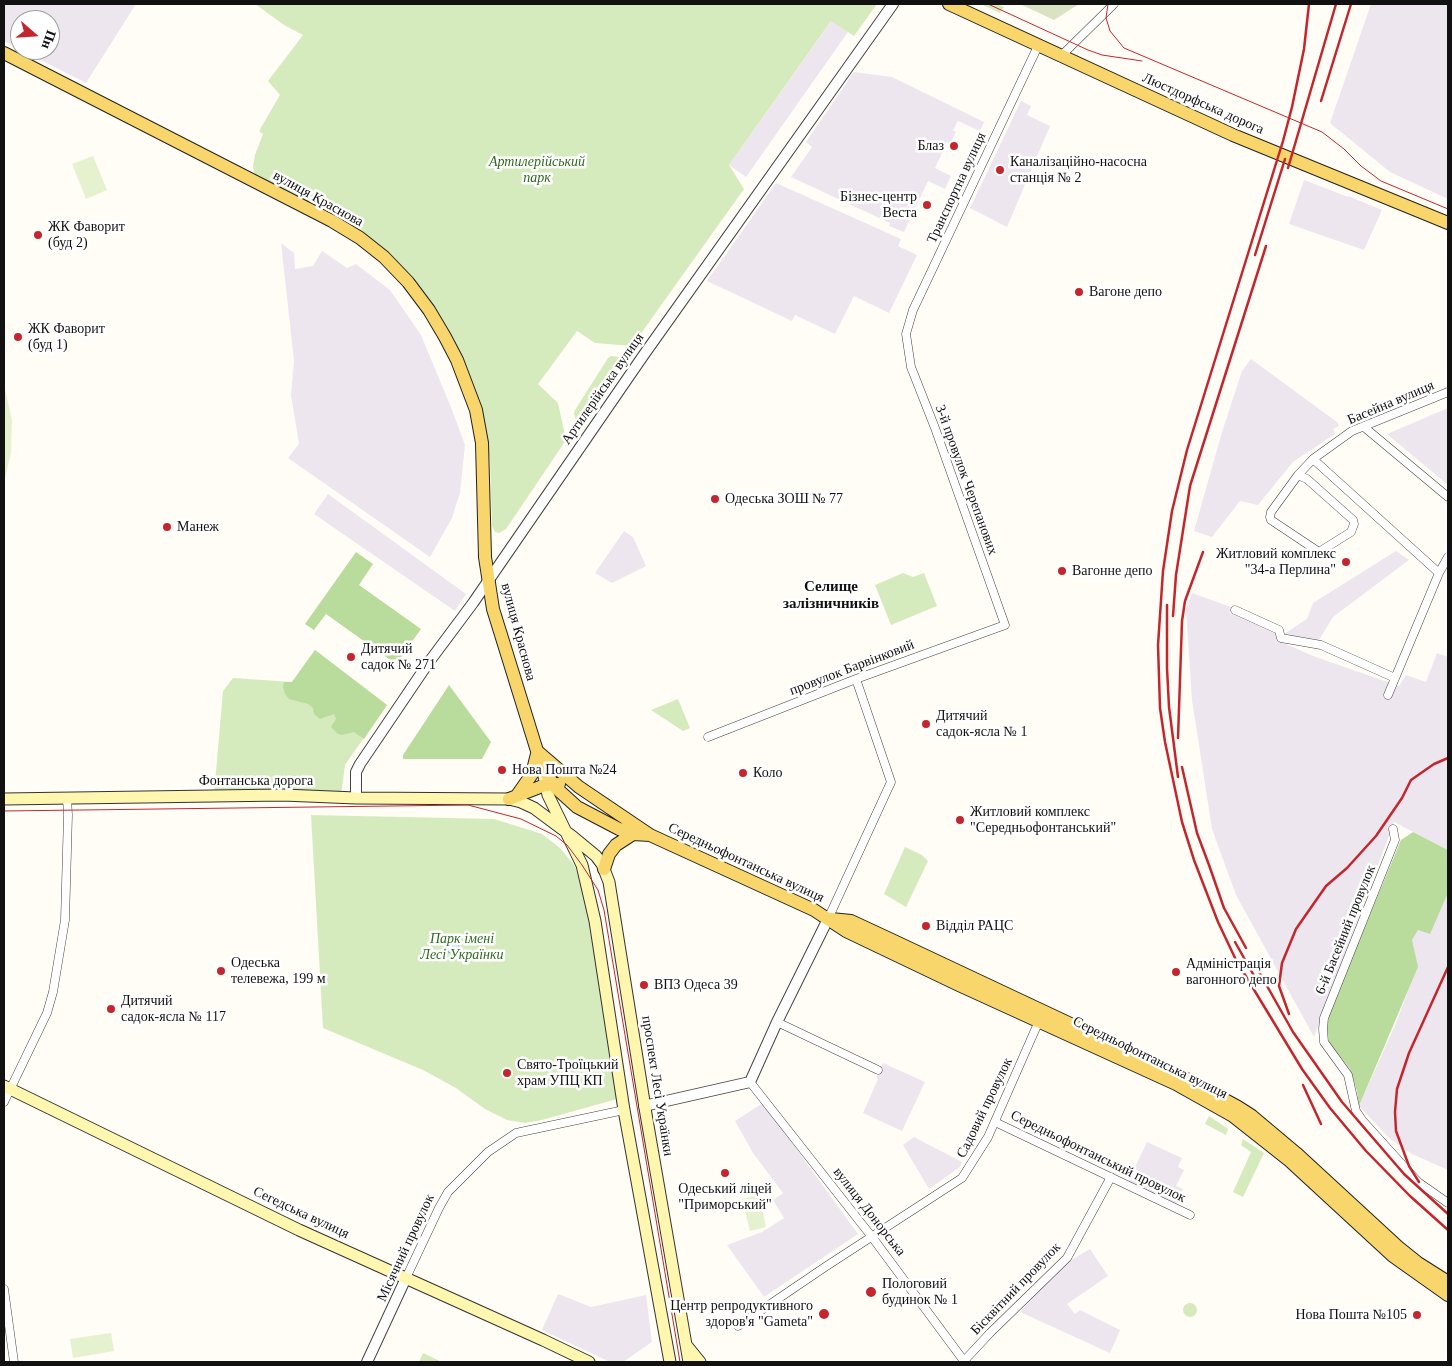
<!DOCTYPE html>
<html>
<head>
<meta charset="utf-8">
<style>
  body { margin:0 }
  #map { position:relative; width:1452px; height:1366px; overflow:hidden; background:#fffdf5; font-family:Georgia,serif }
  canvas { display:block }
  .frame { position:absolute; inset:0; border:5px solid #111; pointer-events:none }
  .north { position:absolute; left:10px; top:10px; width:50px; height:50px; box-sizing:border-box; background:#fff; border:1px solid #a0a0a0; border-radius:50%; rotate:109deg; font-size:14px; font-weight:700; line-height:20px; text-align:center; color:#111 }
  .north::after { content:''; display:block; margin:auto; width:18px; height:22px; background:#c4262e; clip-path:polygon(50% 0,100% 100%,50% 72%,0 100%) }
</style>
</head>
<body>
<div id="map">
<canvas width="1452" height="1366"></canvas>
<div class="frame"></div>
<div class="north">Пн</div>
</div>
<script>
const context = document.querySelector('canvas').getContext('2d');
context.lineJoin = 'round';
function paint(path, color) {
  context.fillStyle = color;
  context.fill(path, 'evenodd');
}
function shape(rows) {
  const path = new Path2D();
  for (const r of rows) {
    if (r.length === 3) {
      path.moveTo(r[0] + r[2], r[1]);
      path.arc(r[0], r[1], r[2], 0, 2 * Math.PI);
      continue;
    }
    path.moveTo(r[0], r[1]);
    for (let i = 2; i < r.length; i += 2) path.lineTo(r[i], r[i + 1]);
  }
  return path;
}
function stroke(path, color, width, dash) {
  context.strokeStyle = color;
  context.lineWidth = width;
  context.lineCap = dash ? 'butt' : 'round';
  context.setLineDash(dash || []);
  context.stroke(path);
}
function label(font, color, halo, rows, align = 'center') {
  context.font = font + ' Georgia,serif';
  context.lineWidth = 5;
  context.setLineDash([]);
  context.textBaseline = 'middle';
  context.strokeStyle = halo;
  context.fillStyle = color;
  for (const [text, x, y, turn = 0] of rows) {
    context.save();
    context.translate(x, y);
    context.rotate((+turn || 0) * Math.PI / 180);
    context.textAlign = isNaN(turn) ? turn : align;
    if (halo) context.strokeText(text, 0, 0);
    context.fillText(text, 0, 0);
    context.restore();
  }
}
paint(shape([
  [4,4,136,4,86,83,21,50,50,50,50,20,20,20,20,49,4,41],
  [1371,4,1448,4,1448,199,1390,172,1330,123],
  [832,20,848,32,746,177,729,165],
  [854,72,892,77,984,122,980,131,958,121,953,130,956,132,950,144,947,142,935,168,951,176,945,189,928,181,904,232,889,226,890,223,791,177,812,147,806,142],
  [1021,101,1031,106,1027,115,1050,126,1007,227,970,208],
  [1304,180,1348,197,1348,196,1382,210,1364,250,1289,224],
  [776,183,901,239,898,246,917,255,889,313,854,296,835,334,795,315,792,321,707,281],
  [281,243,294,253,295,269,313,266,322,251,347,268,356,264,390,290,421,335,452,410,465,445,460,493,452,518,430,557,288,458,299,444,291,395,294,361],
  [1251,359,1337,422,1339,426,1333,429,1335,434,1293,462,1258,505,1240,501,1212,537,1194,531,1222,432,1242,371],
  [1448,408,1448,485,1387,434],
  [328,494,466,594,455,611,314,514],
  [624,531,633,537,646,566,612,583,595,573],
  [1396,551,1409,560,1333,617,1319,640,1284,634,1307,619,1313,603],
  [1192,593,1231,607,1230,613,1276,634,1279,641,1313,656,1399,686,1406,675,1426,682,1437,653,1448,657,1448,850,1394,822,1314,1037,1236,895,1212,829,1192,700,1186,609],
  [1448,893,1448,1170,1412,1154,1389,1138,1359,1106,1396,1023,1417,967,1409,929,1417,932,1424,913,1437,918],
  [883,1063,925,1082,902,1131,863,1113,878,1079,876,1078],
  [763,1103,858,1234,764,1297,727,1245,762,1232,784,1218,773,1200,783,1193,753,1153,735,1121],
  [914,1137,962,1162,960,1167,929,1189,903,1145],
  [1147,1142,1182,1158,1178,1167,1184,1170,1176,1186,1183,1189,1175,1207,1127,1184],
  [1090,1249,1108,1276,1067,1304,1075,1314,1080,1310,1120,1330,1110,1353,1020,1312,1044,1285,1071,1260],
  [558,1294,591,1307,646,1295,652,1342,623,1362,610,1362,542,1330]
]), '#eee6ef');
paint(shape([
  [255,4,877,4,854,36,831,21,729,165,744,189,632,346,595,343,577,331,538,384,558,403,566,440,506,529,499,533,495,532,492,526,490,461,480,401,468,371,454,342,405,273,260,181,254,172,253,166,255,155,263,134,259,131,280,95,268,81,303,35,284,25],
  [981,4,997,4,1004,7,1000,13],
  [611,356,619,357,623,360,624,366,578,429,574,414,575,410,608,358],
  [903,573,913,577,924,573,937,606,891,625,875,585],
  [315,650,387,705,345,765,341,795,214,795,223,691,233,678,292,682],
  [678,699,690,728,683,731,651,710],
  [311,815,494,819,542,834,560,848,575,866,585,900,616,1084,617,1099,542,1120,525,1123,507,1120,485,1109,456,1088,423,1070,323,1028],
  [905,847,922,855,928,861,906,907,884,894],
  [1209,1116,1228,1129,1226,1135,1205,1124],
  [1243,1139,1264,1153,1243,1197,1233,1192,1251,1152,1241,1145],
  [1190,1310,7],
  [423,1353,442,1362,419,1362]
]), '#d5ebbd');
paint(shape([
  [356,552,373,564,359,585,421,629,396,664,326,614,314,630,305,624],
  [315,650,387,705,364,739,354,732,342,735,338,734,331,727,336,719,334,714,320,719,314,714,313,708,308,704,289,699,285,694,283,687,284,682,292,682],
  [449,685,491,742,482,759,403,759,403,755],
  [1413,832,1448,850,1448,893,1430,934,1418,930,1412,940,1418,967,1359,1106,1357,1091,1350,1069,1329,1042,1327,1028,1330,1011,1401,840]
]), '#b9dc9c');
paint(shape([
  [1020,4,1079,4,1054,20]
]), '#d9e3c4');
paint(shape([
  [93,156,107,190,86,199,72,164],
  [4,385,12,420,11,453,4,482],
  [759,1195,766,1227,750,1231,742,1199],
  [111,1333,114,1351,73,1358,70,1339]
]), '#e6f2cf');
const water = shape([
  [452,946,7]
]);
paint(water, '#b9e0f7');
stroke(water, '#3f96cf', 1);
const minor = shape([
  [1061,56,1114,4],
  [1364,427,1448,497],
  [1313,459,1439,573],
  [1298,475,1307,479,1353,520,1354,524,1351,532,1319,552,1271,520,1270,517,1271,512,1298,475,1313,459,1352,431,1448,392],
  [1235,610,1279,630,1281,638,1321,645,1395,678],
  [1388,695,1439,573,1448,557],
  [708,737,856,679,1005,625,935,428,911,367,906,334,913,310,1038,46],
  [1393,829,1395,840,1324,1018,1323,1029,1324,1042,1348,1075,1356,1111,1362,1120,1418,1182,1448,1203],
  [828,919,891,782,856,679],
  [777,1022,878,1070],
  [750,1082,872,1237,964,1361],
  [4,1102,47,1013,53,992,65,920,68,815,67,798],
  [995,1122,1190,1215],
  [406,1278,439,1208,448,1192,488,1152,516,1133,624,1110],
  [4,1289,14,1362],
  [738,1326,825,1267,962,1178,988,1137,1039,1021],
  [963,1362,990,1333,1067,1258,1111,1177]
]);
const tertiary = shape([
  [356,798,356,772,360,764,429,662,473,603,643,356,893,4],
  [644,1106,750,1082,777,1022,828,919],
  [367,1362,406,1278]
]);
const secondary = shape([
  [544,776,548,795,582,865,595,921,624,1110,670,1362],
  [4,799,283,795,356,798,509,799,521,802,534,808,573,837,596,856,602,864,609,882,646,1114,689,1362],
  [4,1086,299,1230,543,1340,589,1362],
  [687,1346,700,1362]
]);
const primary = shape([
  [949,4,1233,135,1448,223],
  [4,53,332,221,360,238,384,257,408,282,429,310,445,337,457,360,476,410,482,443,485,557,493,609,542,767,555,787,577,807,619,829,633,834,650,835],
  [537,751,579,787,650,835,814,910,846,931,959,985,1176,1084,1233,1116,1290,1161,1393,1256,1448,1295],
  [518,794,532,774,537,754],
  [509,799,545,785,559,784],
  [604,869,609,854,616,845,633,834],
  [831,919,851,921,894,941,1179,1075,1238,1107,1252,1116,1296,1153,1398,1247,1418,1263,1448,1282]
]);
stroke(minor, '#444', 9);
stroke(tertiary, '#444', 12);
stroke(secondary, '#333', 13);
stroke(primary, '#222', 14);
stroke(minor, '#fff', 8);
stroke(tertiary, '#fff', 10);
stroke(secondary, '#fff6b0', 11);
stroke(primary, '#f9d66b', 12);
stroke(shape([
  [988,4,1088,50,1102,55,1142,61],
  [1108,4,1106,18,1110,31,1124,48,1322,132,1344,149,1361,166,1381,181,1448,209],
  [4,811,468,805,521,819,556,836,567,845,582,865,598,890,604,910,680,1362]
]), '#c4262e', 1);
stroke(shape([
  [1309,4,1304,49,1292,107,1283,141,1187,450,1172,511,1163,571,1158,645,1160,708,1165,742,1182,822,1194,860,1218,922,1236,960,1302,1069,1330,1108,1366,1151,1410,1196,1448,1230],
  [1321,101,1351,4],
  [1288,168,1336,4],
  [1255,255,1285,159],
  [1167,605,1167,668,1169,707,1178,777],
  [1173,616,1176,575,1190,486,1266,246],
  [1178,738,1182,621,1185,601,1203,552],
  [1182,767,1197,833,1209,865,1224,908,1246,948],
  [1235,942,1257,981],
  [1258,970,1293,1032,1342,1102,1404,1174,1448,1214],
  [1289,1014,1279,986,1280,978,1282,963,1296,929,1326,886,1347,868,1376,836,1402,798,1411,780,1434,764,1448,758],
  [1303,1085,1321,1124],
  [1419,1182,1409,1166,1396,1131,1395,1112,1397,1089,1409,1053,1448,967]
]), '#c4262e', 2.5);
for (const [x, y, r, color] of [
  [954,146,5,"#c4262e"],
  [1000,170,5,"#c4262e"],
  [927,205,5,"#c4262e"],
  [38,235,5,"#c4262e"],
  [1079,292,5,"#c4262e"],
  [18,337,5,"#c4262e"],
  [715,499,5,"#c4262e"],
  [167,527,5,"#c4262e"],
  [1346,562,5,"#c4262e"],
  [1062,571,5,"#c4262e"],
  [351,657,5,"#c4262e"],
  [926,724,5,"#c4262e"],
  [502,770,5,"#c4262e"],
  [743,773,5,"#c4262e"],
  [960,820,5,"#c4262e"],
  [926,926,5,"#c4262e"],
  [221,971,5,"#c4262e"],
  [1176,972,5,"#c4262e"],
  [644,985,5,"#c4262e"],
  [111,1009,5,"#c4262e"],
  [507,1073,5,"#c4262e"],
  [725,1173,5,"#c4262e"],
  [871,1292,6,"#c4262e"],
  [824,1314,6,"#c4262e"],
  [1417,1315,5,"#c4262e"]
]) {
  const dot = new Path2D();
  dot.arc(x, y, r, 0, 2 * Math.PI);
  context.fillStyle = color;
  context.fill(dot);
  stroke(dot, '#fff', 2);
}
label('14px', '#111', '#fff', [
  ["Люстдорфська дорога",1203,104,24],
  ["Транспортна вулиця",957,188,-65],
  ["вулиця Краснова",318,199,29],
  ["Артилерійська вулиця",603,389,-55],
  ["Басейна вулиця",1391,403,-23],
  ["3-й провулок Черепанових",966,480,70],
  ["вулиця Краснова",518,632,75],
  ["провулок Барвінковий",852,668,-21],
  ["Фонтанська дорога",256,781],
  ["Середньофонтанська вулиця",746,863,25],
  ["6-й Басейний провулок",1346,930,-68],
  ["Середньофонтанська вулиця",1150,1058,26],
  ["проспект Лесі Українки",657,1086,81],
  ["Садовий провулок",985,1108,-64],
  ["Середньофонтанський провулок",1098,1157,26],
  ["вулиця Донорська",869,1212,52],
  ["Сегедська вулиця",301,1213,25],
  ["Місячний провулок",406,1248,-65],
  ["Бісквітний провулок",1016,1289,-46]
]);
label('14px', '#111', '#fff', [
  ["Блаз",944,146,"right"],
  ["Каналізаційно-насосна",1010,162],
  ["станція № 2",1010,178],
  ["Бізнес-центр",917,197,"right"],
  ["Веста",917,213,"right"],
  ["ЖК Фаворит",48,227],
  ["(буд 2)",48,243],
  ["Вагоне депо",1089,292],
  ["ЖК Фаворит",28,329],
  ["(буд 1)",28,345],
  ["Одеська ЗОШ № 77",725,499],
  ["Манеж",177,527],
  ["Житловий комплекс",1336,554,"right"],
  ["\"34-а Перлина\"",1336,570,"right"],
  ["Вагонне депо",1072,571],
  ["Дитячий",361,649],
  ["садок № 271",361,665],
  ["Дитячий",936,716],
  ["садок-ясла № 1",936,732],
  ["Нова Пошта №24",512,770],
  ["Коло",753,773],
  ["Житловий комплекс",970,812],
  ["\"Середньофонтанський\"",970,828],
  ["Відділ РАЦС",936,926],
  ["Одеська",231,963],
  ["телевежа, 199 м",231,979],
  ["Адміністрація",1186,964],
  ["вагонного депо",1186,980],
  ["ВПЗ Одеса 39",654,985],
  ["Дитячий",121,1001],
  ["садок-ясла № 117",121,1017],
  ["Свято-Троїцький",517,1065],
  ["храм УПЦ КП",517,1081],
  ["Одеський ліцей",725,1189,"center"],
  ["\"Приморський\"",725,1205,"center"],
  ["Пологовий",882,1284],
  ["будинок № 1",882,1300],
  ["Центр репродуктивного",813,1306,"right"],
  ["здоров'я \"Gameta\"",813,1322,"right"],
  ["Нова Пошта №105",1407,1315,"right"]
], 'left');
label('italic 14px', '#2f6b1f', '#fff', [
  ["Артилерійський",537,162],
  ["парк",537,178],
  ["Парк імені",462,939],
  ["Лесі Українки",462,955]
]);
label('bold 15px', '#111', '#fff', [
  ["Селище",831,587],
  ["залізничників",831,604]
]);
</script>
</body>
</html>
